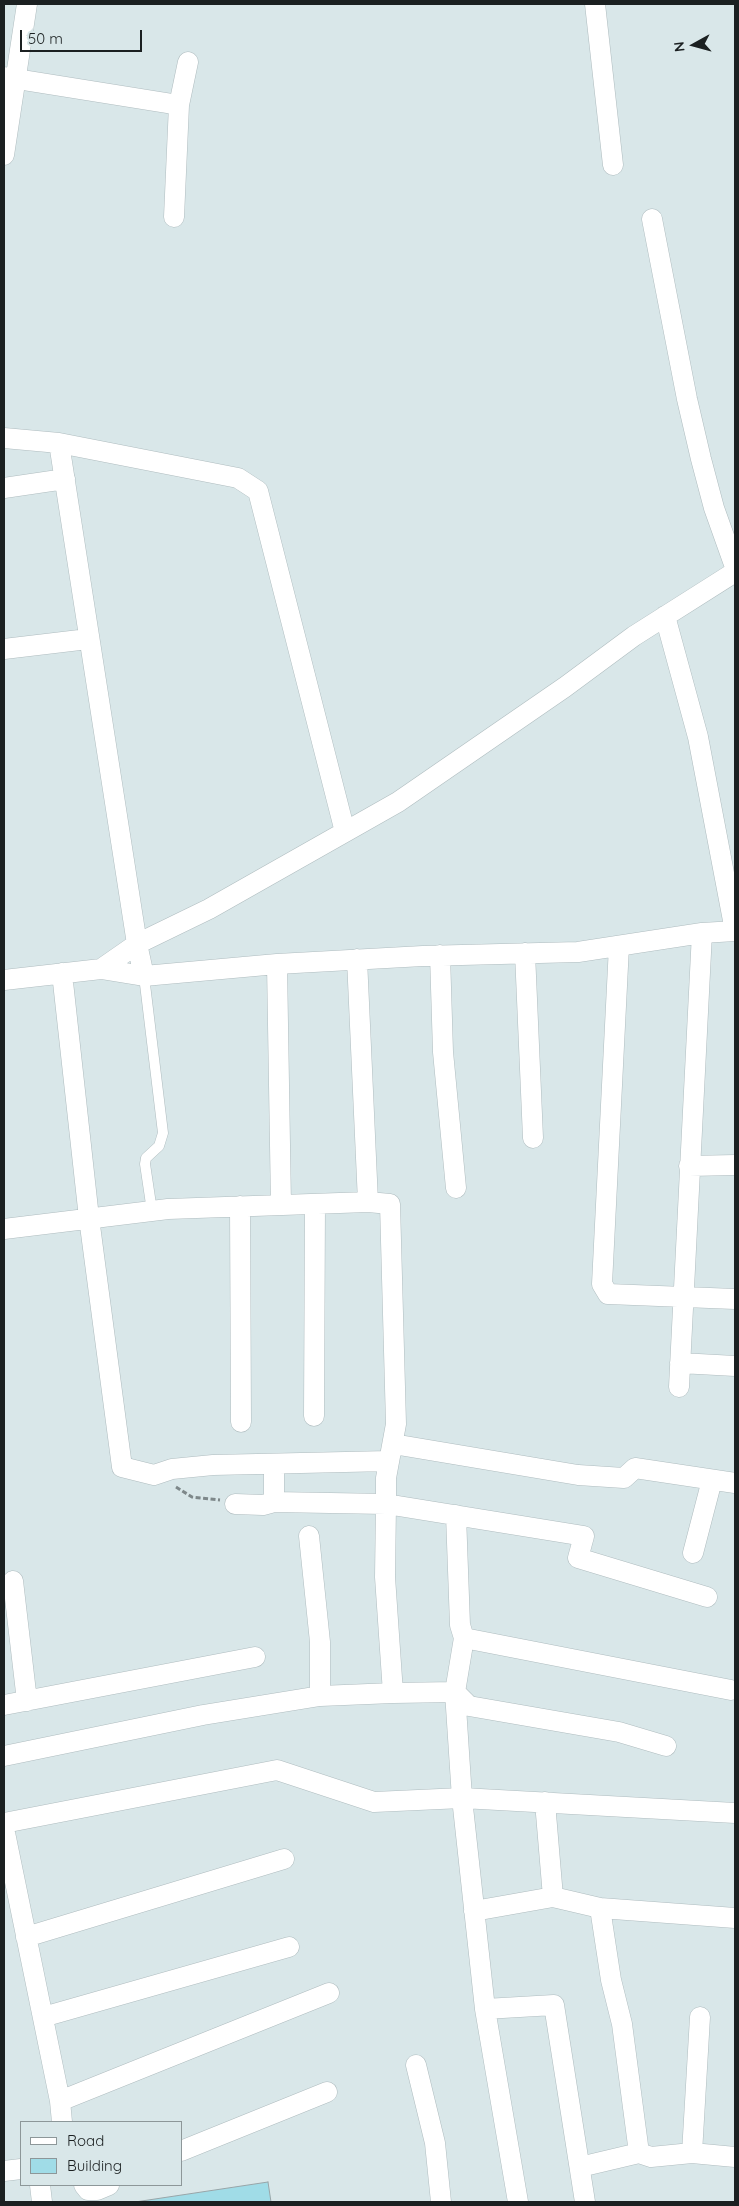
<!DOCTYPE html>
<html>
<head>
<meta charset="utf-8">
<style>
  body { margin:0 }
  #map { position:relative; width:739px; height:2206px; overflow:hidden; background:#d9e7e9; font-family:Quicksand,sans-serif }
  canvas { display:block }
  .frame { position:absolute; inset:0; border:5px solid #1b2021; pointer-events:none }
  .legend { position:absolute; left:20px; top:2121px; width:162px; height:65px; box-sizing:border-box; background:#d9e7e9; border:1px solid #8d9799; margin:0; padding:6px 9px; list-style:none; font-size:15px; color:#1b2021 }
  .legend li { display:flex; align-items:center; gap:10px; height:25px }
  .legend b { width:25px; border:1px solid #8d9799 }
  .north { position:absolute; left:669px; top:20px; width:50px; height:50px; -webkit-text-stroke:4px #d9e7e9; paint-order:stroke; rotate:263deg; font-size:14px; font-weight:700; line-height:20px; text-align:center; color:#1b2021 }
  .north::after { content:''; display:block; margin:auto; width:18px; height:22px; background:#1b2021; clip-path:polygon(50% 0,100% 100%,50% 72%,0 100%) }
  .scale { position:absolute; left:20px; top:30px; width:122px; height:22px; box-sizing:border-box; border:2px solid #1b2021; border-top:0; padding-left:6px; font-size:15px; line-height:18px; white-space:nowrap; color:#1b2021; -webkit-text-stroke:4px #d9e7e9; paint-order:stroke }
</style>
</head>
<body>
<div id="map">
<canvas width="739" height="2206"></canvas>
<div class="frame"></div>
<ul class="legend">
<li><b style="height:6px;background:#fff"></b>Road</li>
<li><b style="height:14px;background:#a0dce7"></b>Building</li>
</ul>
<div class="north">N</div>
<div class="scale">50 m</div>
</div>
<script>
const context = document.querySelector('canvas').getContext('2d');
context.lineJoin = 'round';
function paint(path, color) {
  context.fillStyle = color;
  context.fill(path, 'evenodd');
}
function shape(rows) {
  const path = new Path2D();
  for (const r of rows) {
    path.moveTo(r[0], r[1]);
    for (let i = 2; i < r.length; i += 2) path.lineTo(r[i], r[i + 1]);
  }
  return path;
}
function stroke(path, color, width, dash) {
  context.strokeStyle = color;
  context.lineWidth = width;
  context.lineCap = dash ? 'butt' : 'round';
  context.setLineDash(dash || []);
  context.stroke(path);
}
const building = shape([
  [268,2182,271,2202,135,2202,268,2182]
]);
paint(building, '#a0dce7');
stroke(building, '#98a5a8', 1);
const lane = shape([
  [144,976,163,1133,159,1146,146,1158,145,1164,152,1211]
]);
const street = shape([
  [595,4,613,165],
  [4,77,179,105,174,217],
  [179,105,188,62],
  [4,155,27,4],
  [652,219,687,399,701,459,714,508,735,567],
  [4,438,59,443,238,478,258,491,345,832],
  [59,443,137,944,144,976,277,964,423,956,578,952,702,933,735,931],
  [4,488,65,479],
  [665,616,698,737,735,931],
  [4,649,88,639],
  [619,946,602,1284,608,1294,735,1299],
  [525,953,533,1138],
  [440,955,443,1052,456,1188],
  [277,964,281,1205],
  [101,969,144,976],
  [62,973,89,1218,122,1467,154,1475,172,1469,213,1465,389,1461],
  [4,980,101,969,137,944,209,909,398,802,565,687,634,636,735,572],
  [689,1166,735,1165],
  [368,1202,390,1204,396,1424,386,1478,386,1504,584,1536,578,1558,707,1597],
  [240,1206,241,1422],
  [4,1229,168,1209,368,1202,357,959],
  [680,1363,735,1366],
  [679,1387,702,933],
  [314,1416,315,1204],
  [393,1444,578,1475,624,1478,635,1468,735,1483],
  [274,1465,274,1502,386,1504,385,1577,393,1693],
  [235,1504,263,1505,274,1502],
  [456,1515,460,1625,464,1638,455,1692,462,1798,485,2009,554,2005,585,2202],
  [309,1536,320,1642,320,1696],
  [693,1553,712,1480],
  [13,1581,27,1701],
  [464,1638,731,1690],
  [4,1705,255,1657],
  [4,1756,203,1715,320,1696,393,1693,455,1692,469,1706,619,1732,666,1746],
  [545,1802,553,1897],
  [4,1823,277,1770,374,1802,462,1798,735,1813],
  [4,1828,60,2101],
  [600,1908,611,1980,622,2024,639,2153],
  [474,1911,553,1897,600,1908,735,1918],
  [26,1937,284,1859],
  [485,2009,518,2202],
  [43,2017,289,1947],
  [416,2065,435,2143,441,2202],
  [62,2122,60,2101,329,1993],
  [181,2151,327,2092],
  [692,2153,700,2017],
  [580,2167,639,2153,651,2157,692,2153,735,2157],
  [4,2171,21,2169],
  [40,2185,42,2202],
  [84,2185,88,2190,97,2190,109,2185]
]);
stroke(lane, '#afbcbf', 11);
stroke(street, '#afbcbf', 21);
stroke(shape([
  [176,1487,192,1497,220,1500]
]), '#7e888a', 3, [5, 2.5]);
stroke(lane, '#fff', 10);
stroke(street, '#fff', 20);
</script>
</body>
</html>
